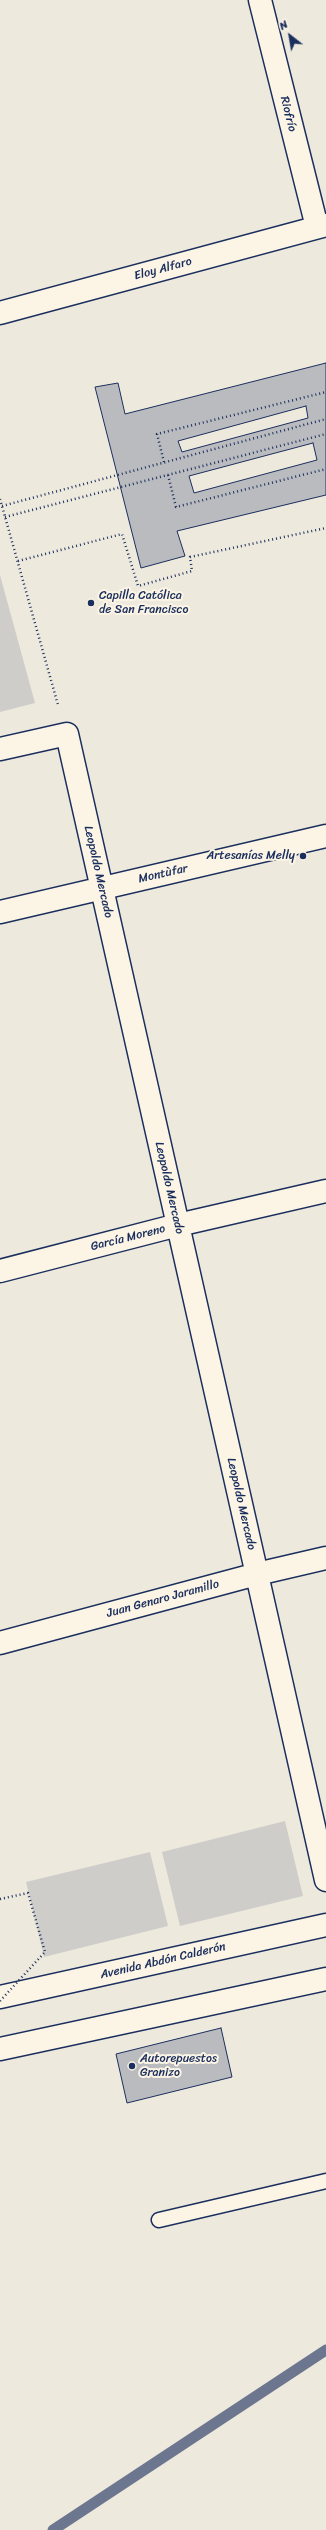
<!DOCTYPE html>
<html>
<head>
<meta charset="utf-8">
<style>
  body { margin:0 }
  #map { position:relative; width:326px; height:2530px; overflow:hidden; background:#eee9dd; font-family:Sriracha,sans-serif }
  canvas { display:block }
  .north { position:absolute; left:270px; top:16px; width:40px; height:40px; -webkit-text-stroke:3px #fcf5e5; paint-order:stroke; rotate:329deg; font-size:11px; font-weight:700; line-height:16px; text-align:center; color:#1b2f5e }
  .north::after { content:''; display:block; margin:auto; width:14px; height:18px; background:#1b2f5e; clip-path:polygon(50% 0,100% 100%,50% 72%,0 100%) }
</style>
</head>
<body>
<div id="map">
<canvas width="326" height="2530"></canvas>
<div class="north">N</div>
</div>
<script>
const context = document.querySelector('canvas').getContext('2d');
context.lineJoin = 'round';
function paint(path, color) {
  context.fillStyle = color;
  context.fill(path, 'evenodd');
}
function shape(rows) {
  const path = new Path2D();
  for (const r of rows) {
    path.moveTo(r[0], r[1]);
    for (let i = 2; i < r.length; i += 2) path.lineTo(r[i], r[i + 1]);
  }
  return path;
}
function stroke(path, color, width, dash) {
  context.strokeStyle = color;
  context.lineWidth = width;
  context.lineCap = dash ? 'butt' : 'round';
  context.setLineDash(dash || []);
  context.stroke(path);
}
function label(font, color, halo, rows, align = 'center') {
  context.font = font + ' Sriracha,sans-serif';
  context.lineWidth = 4;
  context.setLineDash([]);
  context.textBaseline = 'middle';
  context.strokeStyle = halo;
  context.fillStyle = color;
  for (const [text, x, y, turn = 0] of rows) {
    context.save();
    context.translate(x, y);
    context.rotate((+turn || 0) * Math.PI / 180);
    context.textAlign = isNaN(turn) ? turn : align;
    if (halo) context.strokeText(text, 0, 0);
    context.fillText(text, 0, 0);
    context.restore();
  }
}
paint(shape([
  [0,575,35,703,0,712],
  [285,1821,303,1896,180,1926,162,1852],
  [150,1852,168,1926,44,1957,26,1882]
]), '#cfcdca');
stroke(shape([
  [53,2530,326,2350]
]), '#6c778f', 11);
const building = shape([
  [326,363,326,495,177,531,185,556,141,568,95,387,118,383,125,414,326,363],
  [306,406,308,418,182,452,178,441,306,406],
  [313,443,317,460,194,493,189,476,313,443],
  [221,2028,232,2077,127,2103,116,2054,221,2028]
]);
paint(building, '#babbbe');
stroke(building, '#1b2f5e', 1);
const service = shape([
  [159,2220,326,2181]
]);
const minor = shape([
  [260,0,317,227],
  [0,313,326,225],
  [0,749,67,734,326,1880],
  [0,912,326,836],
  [0,1271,178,1225,326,1191],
  [0,1643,257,1574,326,1558]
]);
const secondary = shape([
  [0,1997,326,1925],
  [0,2049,326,1979]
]);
stroke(service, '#1b2f5e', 17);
stroke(minor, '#1b2f5e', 25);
stroke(secondary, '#1b2f5e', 25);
stroke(shape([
  [164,462,157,434,326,392],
  [168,475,176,507,326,469],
  [0,499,58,705],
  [2,506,326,419],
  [5,517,326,434],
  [18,561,122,534,138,586,192,571,190,557,326,528],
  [0,1899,28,1893,45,1952]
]), '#1b2f5e', 2.5, [1, 3]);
stroke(service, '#fcf5e5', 14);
stroke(minor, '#fcf5e5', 22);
stroke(secondary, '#fcf5e5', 22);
stroke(shape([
  [0,2001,45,1952]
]), '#1b2f5e', 2.5, [1, 3]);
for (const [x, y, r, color] of [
  [91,603,4,"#1b2f5e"],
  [303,856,4,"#1b2f5e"],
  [132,2066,4,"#1b2f5e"]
]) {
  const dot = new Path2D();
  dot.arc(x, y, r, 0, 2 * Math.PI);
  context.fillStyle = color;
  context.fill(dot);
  stroke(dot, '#fcf5e5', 1.5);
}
label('12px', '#1b2f5e', '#fcf5e5', [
  ["Riofrío",288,114,76],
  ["Eloy Alfaro",163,269,-15],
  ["Leopoldo Mercado",98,872,77],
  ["Montùfar",163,874,-13],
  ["Leopoldo Mercado",169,1188,77],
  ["García Moreno",128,1238,-14],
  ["Leopoldo Mercado",241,1504,77],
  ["Juan Genaro Jaramillo",163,1599,-15],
  ["Avenida Abdón Calderón",163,1961,-13]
]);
label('12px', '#1b2f5e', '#fcf5e5', [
  ["Capilla Católica",99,596],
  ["de San Francisco",99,610],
  ["Artesanías Melly",295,856,"right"],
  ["Autorepuestos",140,2059],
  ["Granizo",140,2073]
], 'left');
</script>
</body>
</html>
